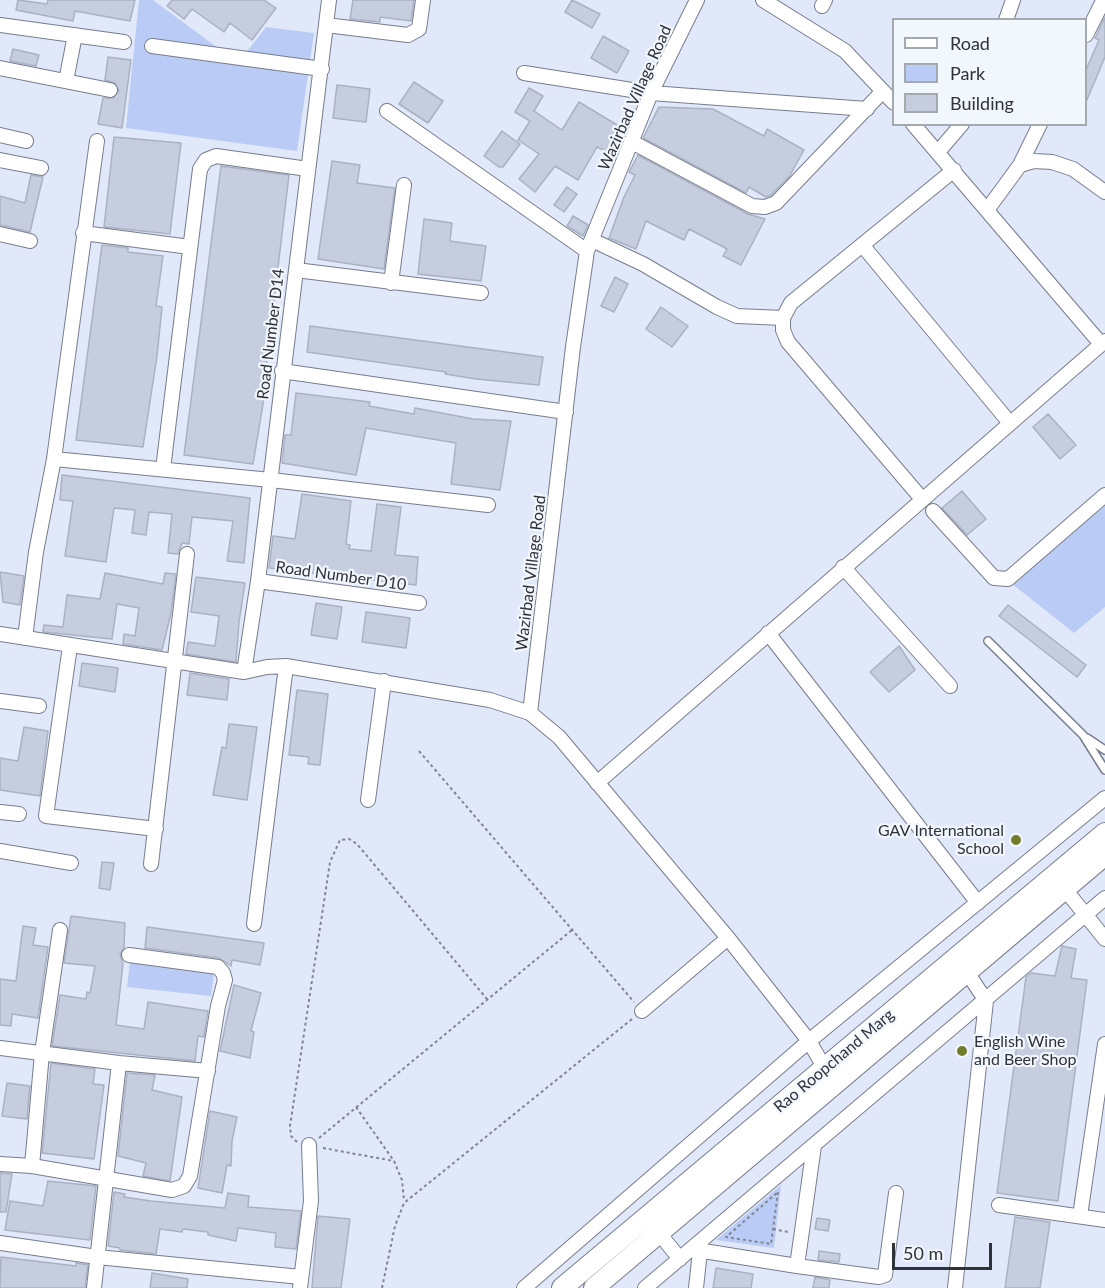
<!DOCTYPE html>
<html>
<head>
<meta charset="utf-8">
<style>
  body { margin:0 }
  #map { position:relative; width:1105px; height:1288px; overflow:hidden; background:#e1e8fa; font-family:Lato,sans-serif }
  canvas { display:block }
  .legend { position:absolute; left:892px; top:18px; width:195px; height:108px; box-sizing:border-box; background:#f2f6fd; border:2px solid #a4a8af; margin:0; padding:8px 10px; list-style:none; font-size:18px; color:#303239 }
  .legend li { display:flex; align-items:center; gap:12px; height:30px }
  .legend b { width:30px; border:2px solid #a4a8af }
  .scale { position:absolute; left:892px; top:1243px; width:100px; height:27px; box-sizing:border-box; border:3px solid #303239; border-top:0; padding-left:8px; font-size:18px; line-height:21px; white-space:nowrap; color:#303239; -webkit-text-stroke:4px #f2f6fd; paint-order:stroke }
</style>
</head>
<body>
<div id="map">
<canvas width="1105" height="1288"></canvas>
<ul class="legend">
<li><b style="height:8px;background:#fff"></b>Road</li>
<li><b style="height:16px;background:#baccf5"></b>Park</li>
<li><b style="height:16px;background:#c5cdde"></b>Building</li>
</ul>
<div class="scale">50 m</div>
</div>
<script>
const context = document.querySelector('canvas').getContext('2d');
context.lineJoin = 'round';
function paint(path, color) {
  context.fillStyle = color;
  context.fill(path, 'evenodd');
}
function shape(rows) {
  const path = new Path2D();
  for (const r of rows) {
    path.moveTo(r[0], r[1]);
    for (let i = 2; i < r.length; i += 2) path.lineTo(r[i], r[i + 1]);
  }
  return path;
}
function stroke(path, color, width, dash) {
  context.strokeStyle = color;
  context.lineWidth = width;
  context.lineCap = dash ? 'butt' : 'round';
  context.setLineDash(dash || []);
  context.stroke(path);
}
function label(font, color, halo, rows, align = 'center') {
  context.font = font + ' Lato,sans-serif';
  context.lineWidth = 4.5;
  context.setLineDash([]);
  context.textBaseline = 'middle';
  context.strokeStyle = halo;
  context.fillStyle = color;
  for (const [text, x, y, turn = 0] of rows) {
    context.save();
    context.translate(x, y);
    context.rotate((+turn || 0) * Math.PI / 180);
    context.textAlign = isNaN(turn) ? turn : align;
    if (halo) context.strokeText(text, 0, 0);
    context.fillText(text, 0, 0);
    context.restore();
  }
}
paint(shape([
  [139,0,153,0,238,63,266,27,314,33,297,151,126,128],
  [1105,502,1105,607,1074,633,1011,583],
  [130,962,214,973,211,996,127,987],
  [781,1185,774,1248,716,1240]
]), '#baccf5');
const building = shape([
  [18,0,47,4,48,0,135,0,130,21,75,11,73,21,16,10,18,0],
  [172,0,264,0,276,8,252,40,230,23,224,32,192,9,184,19,167,6,172,0],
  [353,0,414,0,411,21,380,17,380,22,350,19,353,0],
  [572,0,600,14,592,28,565,12,572,0],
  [1105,17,1105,57,1086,102,1086,70,1099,40,1095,38,1105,17],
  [603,36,629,51,617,73,591,58,603,36],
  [13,49,39,55,36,66,10,61,13,49],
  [108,57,131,60,122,128,98,124,103,98,113,98,119,91,115,83,105,80,108,57],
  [414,82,443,101,428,123,399,104,414,82],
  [337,85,370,89,366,122,333,118,337,85],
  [529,88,543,96,534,111,562,130,579,102,617,125,614,132,619,134,610,153,597,147,578,180,555,166,535,192,519,179,539,154,518,140,530,121,515,112,529,88],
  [659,107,713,109,764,136,767,129,804,150,789,177,771,195,766,197,749,187,746,193,643,138,659,107],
  [502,131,520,144,503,167,499,167,484,156,502,131],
  [114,137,181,143,170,234,104,227,114,137],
  [638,155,748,214,765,219,741,265,723,256,727,249,689,229,684,240,646,221,636,249,609,238,624,197,635,175,629,172,638,155],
  [332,161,360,165,357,183,395,188,384,269,318,259,332,161],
  [221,166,289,175,266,368,269,368,253,464,184,455,221,166],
  [31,175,43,177,30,232,0,225,0,196,25,203,31,175],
  [567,187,577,194,564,212,554,205,567,187],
  [573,216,588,225,583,236,567,226,573,216],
  [424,219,452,223,450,241,486,246,481,281,418,274,424,219],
  [102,245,128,248,128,252,163,256,156,306,162,307,157,356,143,447,76,440,102,245],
  [615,277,628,284,614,312,601,306,615,277],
  [661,307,688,326,672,347,646,329,661,307],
  [310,326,543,357,539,385,476,379,445,374,446,372,307,352,310,326],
  [296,393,370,402,369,406,414,414,415,408,473,419,511,421,500,490,451,484,456,443,366,428,356,475,282,463,285,435,291,435,296,393],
  [1048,414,1076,445,1060,459,1033,427,1048,414],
  [62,475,250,498,244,563,227,561,233,521,192,517,189,544,182,543,178,554,168,553,172,514,149,512,146,535,132,533,135,510,114,508,106,562,65,556,73,501,60,500,62,475],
  [962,491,986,519,967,535,942,508,962,491],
  [302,494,351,501,346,544,350,545,349,549,371,551,377,504,401,507,395,555,418,557,416,585,269,568,273,536,295,539,302,494],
  [0,572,24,576,20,605,3,602,0,572],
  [105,573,163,584,165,573,176,574,171,613,162,650,123,644,124,634,135,636,139,608,117,604,112,639,43,632,44,625,63,627,67,595,100,599,105,573],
  [196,577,245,583,239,622,236,662,186,654,188,642,215,646,219,616,191,612,196,577],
  [316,603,342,607,337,639,311,635,316,603],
  [1008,605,1086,665,1077,677,999,616,1008,605],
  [366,612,410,618,406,648,362,642,366,612],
  [899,646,915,670,889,692,870,672,899,646],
  [82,663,118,668,115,692,79,686,82,663],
  [190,673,229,679,227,700,187,695,190,673],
  [297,690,328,694,320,765,308,764,309,757,289,755,297,690],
  [229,724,257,727,247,800,213,795,222,747,226,748,229,724],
  [24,727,48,731,40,796,0,790,0,758,18,761,24,727],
  [102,862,114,863,110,890,99,888,102,862],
  [71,916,125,923,124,948,120,954,123,964,116,1025,144,1029,148,1002,208,1011,204,1037,198,1036,195,1061,52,1046,60,995,86,999,87,992,90,993,95,966,64,963,71,916],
  [23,926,36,928,33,945,48,947,38,1018,12,1014,11,1026,0,1025,0,979,16,981,23,926],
  [147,927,264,943,260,965,232,960,231,966,219,958,145,948,147,927],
  [1062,946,1076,949,1071,978,1087,980,1058,1201,997,1193,1026,977,1031,973,1055,976,1062,946],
  [234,985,261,993,251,1031,254,1032,250,1058,220,1051,234,985],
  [51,1063,95,1069,93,1084,104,1085,94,1159,42,1153,51,1063],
  [127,1073,155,1075,152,1090,182,1097,170,1181,143,1176,146,1163,118,1156,127,1073],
  [7,1083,30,1086,27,1119,2,1116,7,1083],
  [210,1111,237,1117,232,1141,231,1166,227,1165,222,1193,198,1188,210,1111],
  [0,1173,12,1174,6,1212,0,1212,0,1173],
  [48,1181,96,1186,90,1240,5,1230,10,1201,43,1206,48,1181],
  [114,1192,125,1194,124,1197,151,1201,225,1208,228,1193,249,1196,248,1207,301,1211,296,1249,275,1247,276,1233,238,1228,236,1241,208,1235,208,1232,183,1229,182,1232,160,1229,156,1254,120,1250,120,1248,108,1246,114,1192],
  [318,1216,350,1219,341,1288,312,1288,318,1216],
  [1015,1217,1050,1222,1040,1288,1005,1288,1015,1217],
  [817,1218,830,1220,828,1231,815,1229,817,1218],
  [819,1251,840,1254,839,1262,818,1260,819,1251],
  [1,1257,76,1266,76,1263,88,1265,85,1288,0,1288,1,1257],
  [716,1268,753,1274,751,1288,713,1288,716,1268],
  [152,1273,188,1279,187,1288,150,1288,152,1273],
  [815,1277,830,1280,829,1288,813,1288,815,1277]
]);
paint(building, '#c5cdde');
stroke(building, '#aab1c2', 1.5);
const service = shape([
  [988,641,1083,735,1105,770],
  [1087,738,1105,750]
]);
const minor = shape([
  [763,0,845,51,894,103],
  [822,6,825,0],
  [1006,20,1013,0],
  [0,25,124,42],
  [326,25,408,35,419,29,423,0],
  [1086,35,1103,1],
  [152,46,322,69],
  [0,68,110,90],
  [524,73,651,93,867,109],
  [66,81,75,35],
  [387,111,587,251],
  [913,124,1101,344],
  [0,135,26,141],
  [632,142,752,206,765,207,776,203,883,91],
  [938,152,962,124],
  [0,160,41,168],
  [1020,165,1040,124],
  [987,210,1020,165,1034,161,1052,162,1073,169,1105,192],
  [83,233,190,247],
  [0,234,30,241],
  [592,240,643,264,717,307,737,316,783,318],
  [863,246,1009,422],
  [296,270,481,293],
  [391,283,404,185],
  [282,371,566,412],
  [54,459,271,480,488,505],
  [163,469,200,169,206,160,216,156,308,169],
  [922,499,788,342,783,330,783,318,791,303,954,170],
  [933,511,994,578,1008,579,1105,495],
  [843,567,950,686],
  [258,581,419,603],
  [768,633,978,903],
  [0,634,244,672,267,667,286,666,490,700,530,713,559,737,728,938,809,1041,825,1069],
  [25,638,36,552,54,459,97,141],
  [70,646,46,816,156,829],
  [244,672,258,581,329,0],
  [0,701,39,706],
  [530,713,573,347,587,251,651,93,697,0],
  [597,783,1105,341],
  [368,800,384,681],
  [0,812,19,814],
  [0,851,71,863],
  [151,864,187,554],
  [1059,882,1105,939],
  [254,924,286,666],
  [642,1011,728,938],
  [0,1048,119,1063,208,1071],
  [0,1164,32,1166,172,1190,184,1186,190,1176,218,1006,225,980,223,973,218,967,129,955],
  [32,1166,42,1053,60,930],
  [999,1205,1105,1220],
  [1080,1216,1105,1044],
  [654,1227,680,1259],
  [0,1243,97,1257,301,1277],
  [691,1249,797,1266,814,1146],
  [797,1266,879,1277,885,1275,896,1193],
  [94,1288,119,1063],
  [300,1288,311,1201,309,1145],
  [524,1288,809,1041,1105,798],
  [645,1288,1105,898],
  [696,1288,700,1251],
  [955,1288,986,1001,967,972]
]);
const secondary = shape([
  [562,1288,1105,833],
  [594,1288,1105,855]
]);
stroke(service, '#777d8d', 10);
stroke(minor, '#777d8d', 16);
stroke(secondary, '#777d8d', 22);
stroke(shape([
  [419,751,634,1002],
  [356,1107,394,1161,402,1180,404,1201],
  [319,1138,572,930],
  [297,1142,291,1136,290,1126,330,862,340,840,349,839,357,844,487,999],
  [323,1148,394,1161],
  [778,1192,771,1244,726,1237,778,1192],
  [773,1229,788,1232],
  [382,1288,395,1226,404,1203,632,1019]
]), '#808591', 2, [3, 3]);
stroke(service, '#fff', 7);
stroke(minor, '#fff', 14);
stroke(secondary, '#fff', 20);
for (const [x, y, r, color] of [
  [1016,840,6,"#717d2a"],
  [962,1051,6,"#717d2a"]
]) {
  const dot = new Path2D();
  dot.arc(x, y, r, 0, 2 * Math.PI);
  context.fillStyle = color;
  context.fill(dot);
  stroke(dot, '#f2f6fd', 2);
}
label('16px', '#303239', '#f2f6fd', [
  ["Wazirbad Village Road",635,98,-66],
  ["Road Number D14",271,334,-83],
  ["Wazirbad Village Road",531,573,-83],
  ["Road Number D10",341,576,8],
  ["Rao Roopchand Marg",834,1061,-40]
]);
label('16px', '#303239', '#f2f6fd', [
  ["GAV International",1004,831],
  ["School",1004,849],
  ["English Wine",974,1042,"left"],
  ["and Beer Shop",974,1060,"left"]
], 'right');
</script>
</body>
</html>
